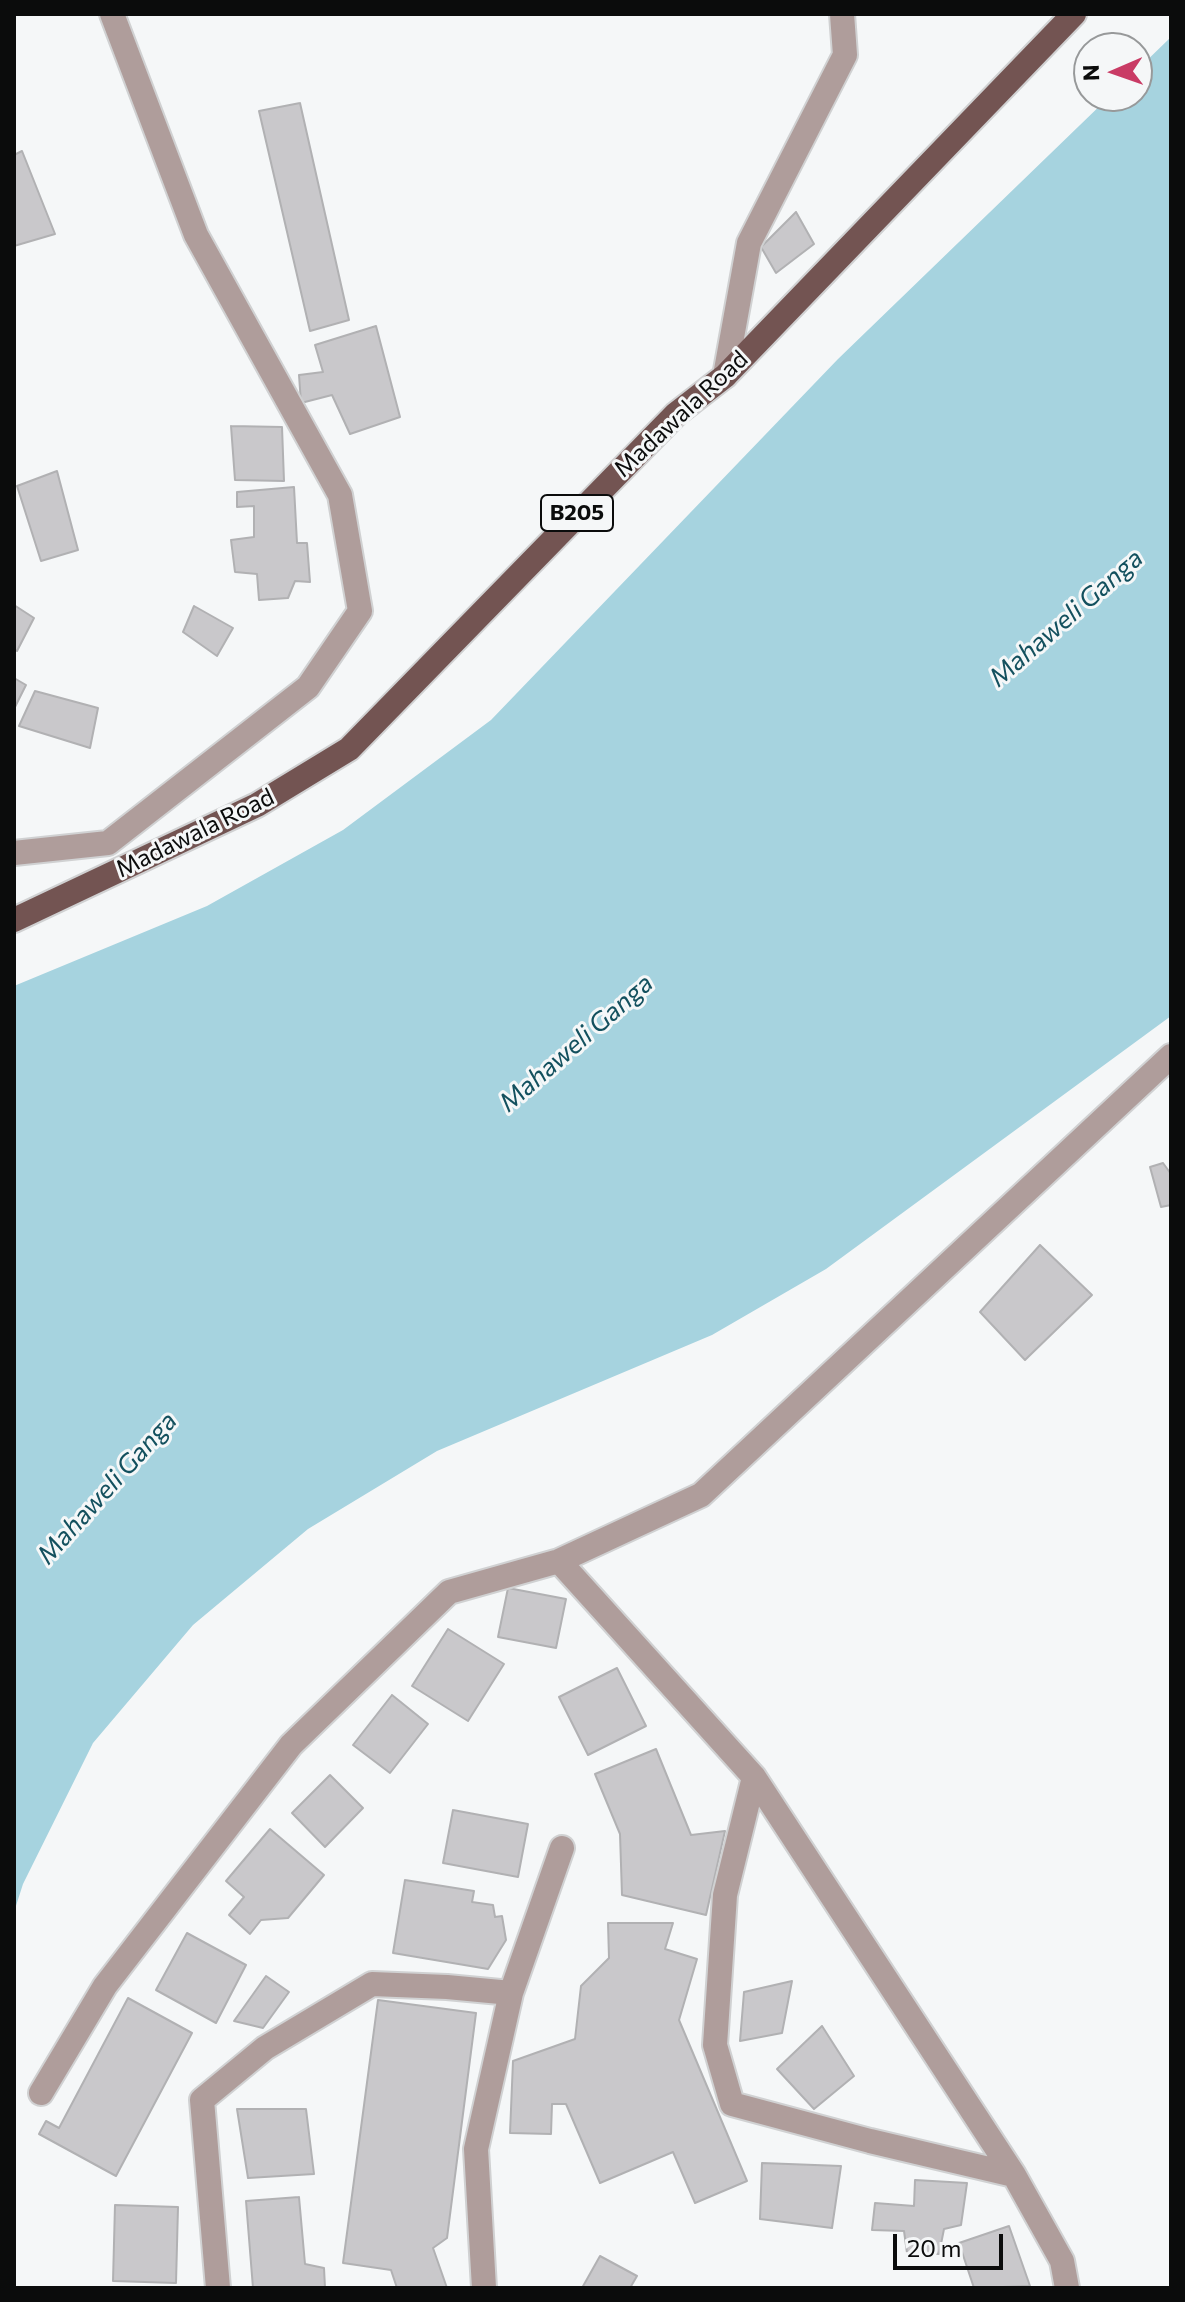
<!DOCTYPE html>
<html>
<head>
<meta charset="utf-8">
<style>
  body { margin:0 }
  #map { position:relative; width:1185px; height:2302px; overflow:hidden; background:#f5f7f8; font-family:Commissioner,sans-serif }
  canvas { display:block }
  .frame { position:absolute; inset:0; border:16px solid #0b0c0c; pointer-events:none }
  .north { position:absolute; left:1073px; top:32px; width:80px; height:80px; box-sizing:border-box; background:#f5f7f8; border:2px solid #97999a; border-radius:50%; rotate:268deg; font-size:22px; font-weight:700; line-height:32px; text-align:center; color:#0b0c0c }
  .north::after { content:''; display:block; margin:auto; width:28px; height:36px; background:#c93b65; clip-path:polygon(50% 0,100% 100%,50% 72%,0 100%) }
  .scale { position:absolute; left:893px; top:2234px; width:110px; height:36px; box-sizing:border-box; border:4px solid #0b0c0c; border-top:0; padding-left:10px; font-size:24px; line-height:28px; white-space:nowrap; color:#0b0c0c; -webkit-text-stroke:6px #f5f7f8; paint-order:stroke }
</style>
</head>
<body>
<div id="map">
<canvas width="1185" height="2302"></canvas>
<div class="frame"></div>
<div class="north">N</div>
<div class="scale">20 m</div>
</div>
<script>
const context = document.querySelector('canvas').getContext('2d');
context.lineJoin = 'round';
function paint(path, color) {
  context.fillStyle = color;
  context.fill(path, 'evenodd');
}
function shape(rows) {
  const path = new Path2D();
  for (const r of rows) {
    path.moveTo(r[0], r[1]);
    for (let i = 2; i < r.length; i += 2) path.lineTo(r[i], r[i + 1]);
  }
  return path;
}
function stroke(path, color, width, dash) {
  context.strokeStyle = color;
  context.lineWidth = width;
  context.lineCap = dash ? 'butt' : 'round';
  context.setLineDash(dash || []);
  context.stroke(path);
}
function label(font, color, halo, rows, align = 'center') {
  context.font = font + ' Commissioner,sans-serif';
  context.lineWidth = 6;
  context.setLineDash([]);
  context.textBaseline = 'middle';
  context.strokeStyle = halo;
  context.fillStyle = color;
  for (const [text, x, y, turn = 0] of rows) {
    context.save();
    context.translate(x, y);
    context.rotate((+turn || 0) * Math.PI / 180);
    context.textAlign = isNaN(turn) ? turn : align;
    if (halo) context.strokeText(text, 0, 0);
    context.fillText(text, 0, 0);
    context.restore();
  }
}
paint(shape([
  [1171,37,1171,1016,826,1269,712,1335,437,1451,308,1529,193,1625,93,1743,23,1884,14,1912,14,986,207,906,343,830,491,720,838,359,1110,96,1137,96,1137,70]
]), '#a6d3df');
const building = shape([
  [300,103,349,320,310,331,259,111,300,103],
  [22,151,55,234,14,246,14,155,22,151],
  [796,212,814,244,776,273,761,247,796,212],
  [376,326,400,417,350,434,332,395,301,403,299,375,323,372,315,345,376,326],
  [231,426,282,427,284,481,235,480,231,426],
  [57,471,78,550,41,561,17,486,57,471],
  [294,487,297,543,307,543,310,582,295,581,288,598,259,600,257,574,235,572,231,540,254,537,254,506,237,507,237,492,294,487],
  [14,605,34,618,17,651,14,649,14,605],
  [194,606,233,628,217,656,183,632,194,606],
  [14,678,26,685,14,709,14,678],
  [35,691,98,708,90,748,19,726,35,691],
  [1163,1163,1171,1174,1171,1205,1161,1207,1150,1167,1163,1163],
  [1040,1245,1092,1295,1025,1360,980,1312,1040,1245],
  [508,1588,566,1599,556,1648,498,1637,508,1588],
  [448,1629,504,1664,468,1721,412,1686,448,1629],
  [617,1668,646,1726,588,1755,559,1697,617,1668],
  [392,1695,428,1724,390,1773,353,1745,392,1695],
  [656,1749,691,1835,725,1831,706,1915,622,1895,620,1834,595,1774,656,1749],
  [330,1775,363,1808,325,1847,292,1813,330,1775],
  [453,1810,528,1824,518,1877,443,1863,453,1810],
  [270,1829,324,1875,288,1918,261,1920,250,1934,229,1915,244,1897,226,1881,270,1829],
  [405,1880,474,1891,472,1902,493,1905,495,1917,502,1916,506,1940,488,1969,393,1953,405,1880],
  [608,1923,673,1923,665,1949,697,1959,679,2020,747,2181,695,2203,673,2152,600,2183,566,2104,552,2104,551,2134,510,2133,513,2061,575,2039,581,1986,609,1958,608,1923],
  [187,1933,246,1965,216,2023,156,1990,187,1933],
  [266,1976,289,1992,263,2028,234,2021,266,1976],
  [792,1981,782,2033,740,2041,744,1992,792,1981],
  [128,1998,192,2033,116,2176,39,2134,46,2121,59,2128,128,1998],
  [378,2000,476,2013,447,2238,433,2248,447,2288,397,2288,391,2270,343,2263,378,2000],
  [822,2026,854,2076,814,2109,777,2069,822,2026],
  [237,2109,306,2109,314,2174,248,2178,237,2109],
  [762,2163,841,2166,832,2228,760,2219,762,2163],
  [915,2180,967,2183,961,2225,944,2229,939,2254,907,2253,904,2231,872,2230,875,2203,914,2206,915,2180],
  [299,2197,305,2264,324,2268,325,2288,253,2288,246,2201,299,2197],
  [115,2205,178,2207,176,2283,113,2281,115,2205],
  [1009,2226,1030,2286,974,2288,959,2243,1009,2226],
  [600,2256,637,2276,630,2288,582,2288,600,2256]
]);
paint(building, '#c9c8cb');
stroke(building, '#b1b1b3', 2);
const minor = shape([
  [725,376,749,243,845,55,842,14],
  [14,853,108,843,308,687,360,611,340,495,196,235,112,14],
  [559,1561,754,1777,1014,2175,1062,2261,1067,2288],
  [754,1777,725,1895,715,2045,732,2104,870,2141,1014,2175],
  [41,2093,105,1986,291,1745,449,1592,559,1561,701,1495,1171,1056],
  [218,2288,202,2100,265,2048,372,1984,447,1987,511,1993],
  [484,2288,476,2149,511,1993,562,1848]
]);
const major = shape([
  [14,920,257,805,349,749,676,414,725,376,1074,14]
]);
stroke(minor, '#d0d1d2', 28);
stroke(major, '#d0d1d2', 28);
stroke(minor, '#af9d9b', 24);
stroke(major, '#735452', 24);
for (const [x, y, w] of [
  [577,513,72]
]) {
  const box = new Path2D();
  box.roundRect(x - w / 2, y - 18, w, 36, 6);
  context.fillStyle = '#f5f7f8';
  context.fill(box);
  stroke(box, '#0b0c0c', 2);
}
label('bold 22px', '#0b0c0c', null, [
  ["B205",577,513]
]);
label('24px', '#0b0c0c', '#f5f7f8', [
  ["Madawala Road",681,414,-43],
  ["Madawala Road",195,833,-26]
]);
label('italic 26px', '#13505e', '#f5f7f8', [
  ["Mahaweli Ganga",1066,618,-41],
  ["Mahaweli Ganga",576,1043,-41],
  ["Mahaweli Ganga",107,1488,-48]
]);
</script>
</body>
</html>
